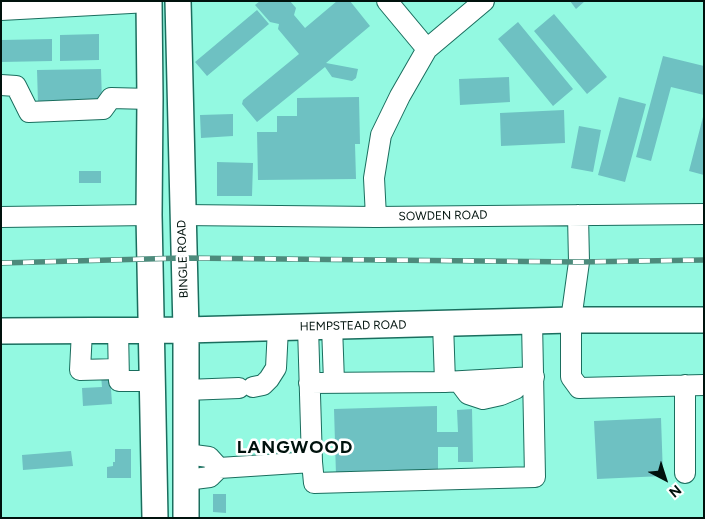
<!DOCTYPE html>
<html>
<head>
<meta charset="utf-8">
<style>
  body { margin:0 }
  #map { position:relative; width:705px; height:519px; overflow:hidden; background:#93f9e1; font-family:Figtree,sans-serif }
  canvas { display:block }
  .frame { position:absolute; inset:0; border:2px solid #00120d; pointer-events:none }
  .north { position:absolute; left:640px; top:454px; width:50px; height:50px; -webkit-text-stroke:4px #fff; paint-order:stroke; rotate:140deg; font-size:14px; font-weight:700; line-height:20px; text-align:center; color:#00120d }
  .north::after { content:''; display:block; margin:auto; width:18px; height:22px; background:#00120d; clip-path:polygon(50% 0,100% 100%,50% 72%,0 100%) }
</style>
</head>
<body>
<div id="map">
<canvas width="705" height="519"></canvas>
<div class="frame"></div>
<div class="north">N</div>
</div>
<script>
const context = document.querySelector('canvas').getContext('2d');
context.lineJoin = 'round';
function paint(path, color) {
  context.fillStyle = color;
  context.fill(path, 'evenodd');
}
function shape(rows) {
  const path = new Path2D();
  for (const r of rows) {
    path.moveTo(r[0], r[1]);
    for (let i = 2; i < r.length; i += 2) path.lineTo(r[i], r[i + 1]);
  }
  return path;
}
function stroke(path, color, width, dash) {
  context.strokeStyle = color;
  context.lineWidth = width;
  context.lineCap = dash ? 'butt' : 'round';
  context.setLineDash(dash || []);
  context.stroke(path);
}
function label(font, color, halo, rows, align = 'center') {
  context.font = font + ' Figtree,sans-serif';
  context.lineWidth = 5;
  context.setLineDash([]);
  context.textBaseline = 'middle';
  context.strokeStyle = halo;
  context.fillStyle = color;
  for (const [text, x, y, turn = 0] of rows) {
    context.save();
    context.translate(x, y);
    context.rotate((+turn || 0) * Math.PI / 180);
    context.textAlign = isNaN(turn) ? turn : align;
    if (halo) context.strokeText(text, 0, 0);
    context.fillText(text, 0, 0);
    context.restore();
  }
}
paint(shape([
  [260,1,290,1,296,8,294,15,305,28,337,1,350,1,370,26,326,63,358,69,356,78,352,81,332,77,325,67,257,122,242,104,243,100,299,54,278,29,279,24,270,22,255,5],
  [570,1,585,1,576,9],
  [257,10,269,24,207,76,195,62],
  [554,14,607,77,587,94,534,31],
  [518,22,573,89,553,106,498,39],
  [99,34,99,60,60,61,60,35],
  [52,39,52,61,1,62,1,40],
  [663,56,704,66,704,95,671,87,651,161,636,157],
  [101,69,102,102,38,103,37,70],
  [509,77,510,102,460,105,459,79],
  [359,97,360,144,355,144,356,179,258,180,257,132,277,132,277,116,297,116,297,98],
  [619,97,646,104,625,182,598,175],
  [564,110,565,143,501,146,500,113],
  [233,114,233,136,201,138,200,115],
  [703,117,704,117,704,175,689,171],
  [579,126,601,130,593,172,571,168],
  [217,162,253,163,252,196,217,196],
  [79,171,101,171,101,183,79,183],
  [110,374,112,404,83,406,82,388,102,387,101,375],
  [437,406,437,432,458,432,457,410,472,409,473,462,458,462,458,447,438,447,438,472,336,475,334,409],
  [661,418,663,476,597,479,594,421],
  [115,449,131,449,131,478,107,478,107,467,113,466,113,462,115,462],
  [71,451,73,466,23,470,22,455],
  [213,494,226,494,226,513,213,512]
]), '#6ec1c2');
const minor = shape([
  [387,1,427,49],
  [1,10,149,2],
  [1,85,16,86,29,112,103,109,111,98,150,99],
  [182,215,376,217,704,214],
  [578,215,579,262,571,320,571,377,579,388,704,385],
  [1,217,149,215],
  [376,217,374,178,381,135,400,96,427,49,484,1],
  [443,323,445,382],
  [332,326,334,382],
  [308,327,312,462],
  [118,330,119,381,153,381],
  [82,331,80,370,118,369],
  [459,382,468,394,483,399,501,395,515,389,525,378],
  [309,383,445,382,534,377],
  [685,385,685,473],
  [253,387,263,385,269,379,276,368,278,328],
  [186,390,239,388],
  [186,454,209,457,219,468],
  [186,480,210,477,219,468,312,462,314,483,535,477,532,321]
]);
const major = shape([
  [149,1,150,99,149,215,155,518],
  [178,1,186,330,186,518],
  [1,331,186,330,571,320,704,320]
]);
stroke(minor, '#1a6e5e', 22);
stroke(major, '#1a6e5e', 28);
stroke(minor, '#fff', 20);
stroke(major, '#fff', 25);
const rail = shape([
  [1,263,183,258,579,262,704,260]
]);
stroke(rail, '#4d8b7c', 5.5);
stroke(rail, '#fff', 4, [11]);
label('12px', '#00120d', '#fff', [
  ["SOWDEN ROAD",443,216,-1],
  ["BINGLE ROAD",183,259,-92],
  ["HEMPSTEAD ROAD",353,326,-1]
]);
context.letterSpacing = '1px';
label('bold 18px', '#00120d', '#fff', [
  ["LANGWOOD",295,448]
]);
context.letterSpacing = '0px';
</script>
</body>
</html>
